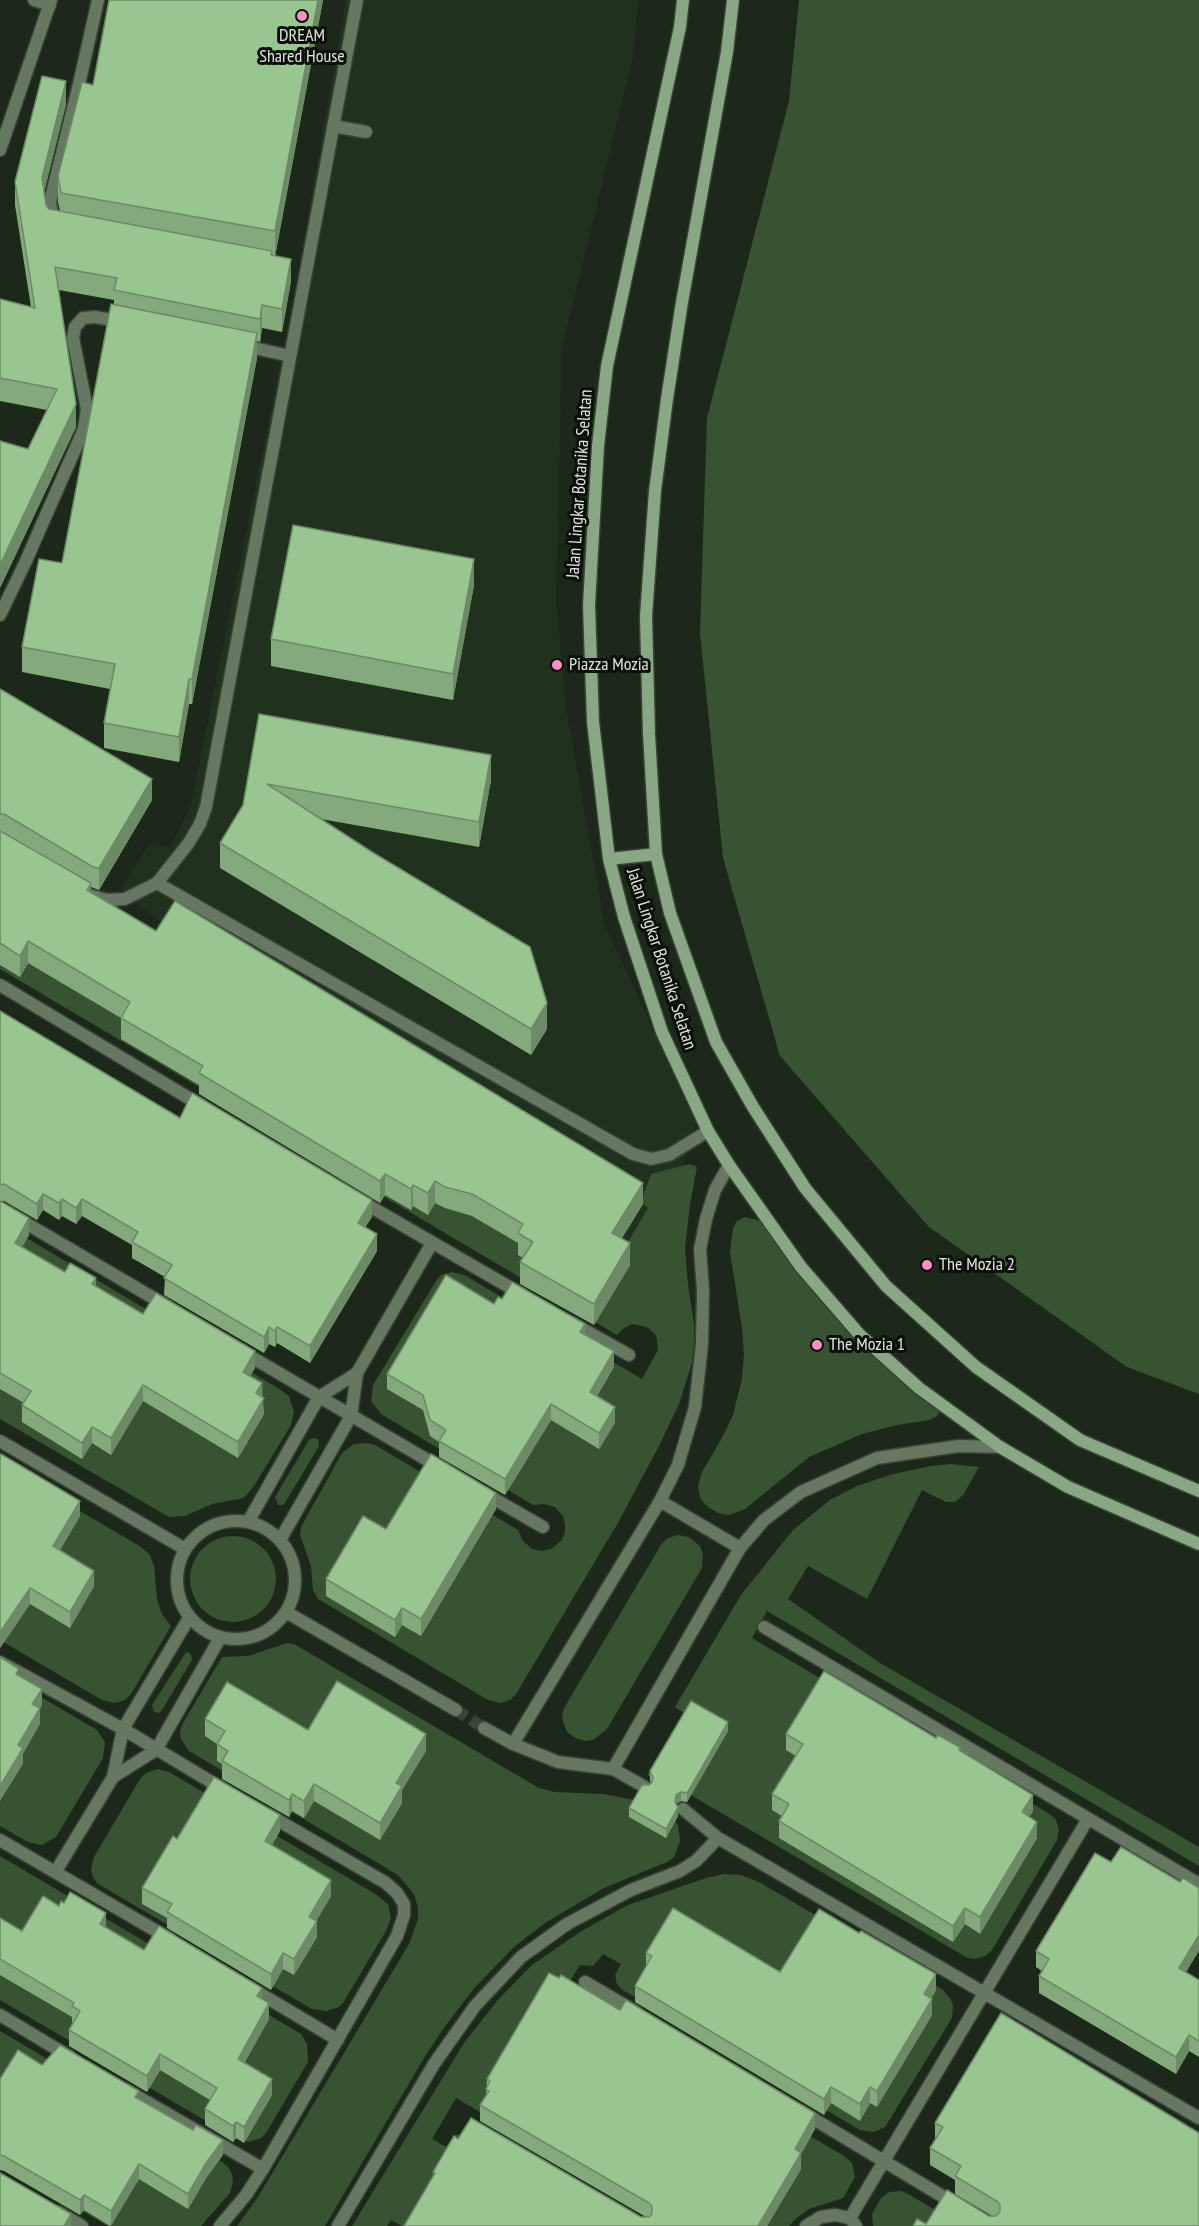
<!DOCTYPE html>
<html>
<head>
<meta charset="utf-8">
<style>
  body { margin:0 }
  canvas { display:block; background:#1c281a }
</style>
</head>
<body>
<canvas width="1199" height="2226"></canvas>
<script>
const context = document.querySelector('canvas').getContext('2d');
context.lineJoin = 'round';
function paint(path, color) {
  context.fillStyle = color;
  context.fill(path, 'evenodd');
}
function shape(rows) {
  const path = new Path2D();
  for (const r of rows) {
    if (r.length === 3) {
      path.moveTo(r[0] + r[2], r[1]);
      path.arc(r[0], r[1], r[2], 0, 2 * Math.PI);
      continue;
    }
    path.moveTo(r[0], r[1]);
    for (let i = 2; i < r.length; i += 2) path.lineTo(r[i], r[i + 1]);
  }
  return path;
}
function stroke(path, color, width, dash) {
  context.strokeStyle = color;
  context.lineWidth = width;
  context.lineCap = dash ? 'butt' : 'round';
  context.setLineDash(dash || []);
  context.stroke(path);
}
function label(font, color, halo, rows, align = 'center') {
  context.font = font + ' "PT Sans Narrow",sans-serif';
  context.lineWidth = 6;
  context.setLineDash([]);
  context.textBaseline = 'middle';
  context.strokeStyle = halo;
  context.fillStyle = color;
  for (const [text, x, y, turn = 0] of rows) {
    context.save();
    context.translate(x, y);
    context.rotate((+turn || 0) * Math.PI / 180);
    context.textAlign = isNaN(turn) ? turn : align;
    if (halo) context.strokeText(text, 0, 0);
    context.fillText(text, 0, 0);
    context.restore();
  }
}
paint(shape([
  [346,0,638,0,633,58,562,347,556,600,566,708,605,926,696,1121,668,1216,663,1281,163,922,119,893,148,845,170,847,191,805,292,306]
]), '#20311d');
paint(shape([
  [799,0,1199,0,1199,1394,1127,1367,929,1227,780,1056,723,858,700,633,707,418,789,101],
  [0,894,620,1256,648,1208,641,1202,651,1174,690,1164,697,1167,690,1204,685,1248,688,1285,694,1324,694,1344,692,1363,679,1404,659,1446,619,1521,516,1694,510,1700,501,1703,488,1700,318,1599,313,1590,311,1566,300,1535,301,1527,342,1453,354,1444,367,1443,375,1445,518,1530,523,1541,532,1549,542,1551,551,1549,562,1540,565,1532,565,1524,563,1516,555,1507,544,1504,533,1505,381,1414,371,1401,373,1385,436,1281,441,1275,452,1272,464,1275,642,1379,658,1350,657,1339,655,1334,647,1327,633,1324,624,1328,617,1335,0,969],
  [745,1217,761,1221,797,1266,938,1406,939,1413,936,1417,929,1420,897,1425,862,1434,809,1457,745,1509,729,1515,718,1513,708,1507,700,1498,698,1486,702,1472,723,1436,733,1415,742,1379,744,1353,742,1328,730,1252,733,1228,737,1221],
  [0,1222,281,1390,289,1396,294,1412,291,1425,254,1486,244,1498,212,1504,185,1516,169,1517,0,1419],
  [313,1438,318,1439,319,1446,285,1503,282,1505,278,1505,275,1497,309,1440],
  [0,1464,141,1547,150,1555,154,1566,157,1599,162,1614,171,1626,131,1694,125,1700,114,1703,102,1700,0,1640],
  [951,1464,979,1467,963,1495,955,1502,946,1502,922,1490,867,1599,808,1566,788,1599,880,1663,1199,1847,1199,1866,767,1611,752,1638,1048,1813,1056,1820,1059,1830,1057,1840,992,1950,985,1956,975,1959,966,1957,662,1778,659,1782,647,1775,684,1713,675,1707,741,1595,793,1530,830,1500,857,1486,893,1474,931,1466],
  [677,1535,689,1537,700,1546,703,1554,702,1568,607,1729,593,1740,584,1741,576,1738,568,1733,564,1725,562,1716,564,1708,661,1545,666,1539],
  [233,1579,43],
  [287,1643,294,1644,539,1788,555,1792,603,1794,640,1801,673,1819,678,1825,680,1841,674,1857,667,1862,604,1888,545,1923,515,1946,476,1986,443,2029,424,2058,325,2226,237,2226,258,2197,409,1944,418,1919,418,1907,414,1894,398,1875,189,1751,181,1739,180,1731,183,1723,222,1657,248,1656],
  [186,1652,191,1654,192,1660,162,1710,159,1713,154,1712,152,1705],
  [0,1673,97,1730,105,1742,103,1758,56,1837,42,1845,28,1842,0,1826],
  [158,1769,169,1772,377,1895,388,1904,391,1918,386,1931,343,2003,339,2007,327,2011,312,2009,98,1884,93,1877,91,1869,94,1857,140,1779,146,1773],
  [0,1856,301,2034,307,2044,308,2062,266,2133,261,2138,248,2142,235,2138,0,2000],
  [724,1874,741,1875,759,1882,943,1990,950,1998,953,2006,952,2018,885,2127,874,2132,860,2130,621,1989,617,1984,615,1975,621,1964,603,1954,593,1966,580,1965,564,1991,844,2156,852,2163,855,2177,843,2198,809,2209,794,2220,789,2226,673,2226,456,2098,432,2139,446,2147,455,2135,464,2134,622,2226,402,2226,391,2220,387,2226,352,2226,464,2043,497,2001,521,1976,532,1965,580,1932,628,1905,706,1878],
  [0,2031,222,2162,228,2167,232,2174,233,2182,230,2193,201,2226,108,2226,0,2163],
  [901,2191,908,2194,963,2226,873,2226,872,2214,881,2198,889,2192]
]), '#385332');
stroke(shape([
  [456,1710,484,1728]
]), '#394537', 12, [12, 6]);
const street = shape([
  [34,0,50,5],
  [333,126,366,132],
  [0,150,51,0],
  [54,225,50,202,80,80,98,0],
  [241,345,290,356],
  [0,615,25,563,84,429,87,409,73,338,75,327,83,318,95,317,124,322],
  [157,883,633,1154,651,1159,669,1155,708,1131],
  [89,895,107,900,125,899,157,883,188,844,200,824,206,807,357,0],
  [0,985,202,1106],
  [359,1200,523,1295],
  [0,1208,167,1306],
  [572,1323,629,1355],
  [241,1351,441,1468],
  [0,1441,185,1549],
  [484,1493,543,1527],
  [660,1501,740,1548],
  [236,1580,59],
  [248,1522,319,1397,357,1373],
  [280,1540,351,1416,357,1373,432,1243],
  [286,1612,456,1710],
  [764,1627,1199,1884],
  [0,1662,123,1729,223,1789],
  [484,1728,513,1744,558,1762,613,1769,645,1787],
  [513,1744,660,1501,678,1465,695,1407,702,1344,703,1290,700,1249,706,1219,715,1190,729,1165],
  [613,1769,740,1548,764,1520,801,1492,877,1458,959,1446,1000,1447],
  [113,1777,156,1750,220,1638],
  [683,1809,718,1838,1199,2118],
  [0,1840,170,1939],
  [56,1871,113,1777,123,1729,189,1618],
  [585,1982,636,2012],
  [249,1987,338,2040],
  [0,2015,70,2057],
  [126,2090,263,2169],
  [802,2112,957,2205],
  [58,2212,82,2226],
  [850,2218,1088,1819],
  [220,2226,246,2195,263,2169,397,1936,404,1915,404,1904,397,1893,386,1883,267,1814],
  [338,2226,434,2064,475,2006,521,1957,567,1924,631,1890,680,1871,696,1861,718,1838],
  [806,2226,821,2217,835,2215,850,2218,856,2226]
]);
const secondary = shape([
  [683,0,680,27,607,366,598,446,589,605,593,722,609,859,624,917,662,1032,708,1131,729,1165,801,1267,859,1334,919,1388,1000,1447,1068,1487,1199,1544],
  [733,0,727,52,682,302,667,399,655,491,646,616,649,734,656,854,670,913,716,1042,753,1107,805,1188,886,1286,976,1367,1080,1440,1199,1491],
  [609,859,656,854]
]);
stroke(street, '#374335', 15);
stroke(secondary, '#374335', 15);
stroke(street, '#667762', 12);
stroke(secondary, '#8aa785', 12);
paint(shape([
  [323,0,275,256,291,281,282,332,262,328,260,342,257,341,257,358,192,704,189,704,179,762,104,748,104,723,110,689,22,672,22,647,62,563,114,304,114,300,59,290,76,427,0,588,0,441,28,449,47,410,0,401,0,299,31,307,15,205,15,182,66,104,44,192,46,205,49,209,60,211,58,202,58,176,93,85],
  [474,585,453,700,271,666,271,639],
  [0,689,152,800,99,890,91,887,91,892,156,931,643,1204,622,1238,630,1265,594,1325,520,1284,520,1262,523,1258,518,1255,518,1243,472,1216,445,1208,435,1203,428,1215,413,1206,411,1210,385,1195,380,1203,199,1094,199,1085,121,1039,121,1018,28,963,20,977,0,965],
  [259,714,491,780,479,847,321,819,547,1029,531,1055,220,868,220,843,243,805],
  [0,1011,180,1118,372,1217,365,1227,377,1251,310,1363,277,1343,275,1347,269,1344,264,1353,164,1295,165,1277,132,1258,132,1245,82,1216,76,1224,62,1216,59,1220,43,1210,37,1220,4,1201,0,1201],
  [0,1201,29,1235,22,1247,65,1272,96,1287,143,1314,255,1368,250,1376,262,1397,264,1414,238,1458,143,1401,111,1455,92,1443,82,1459,22,1422,22,1405,24,1403,0,1389],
  [494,1304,585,1335,614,1367,597,1396,615,1423,599,1449,551,1420,505,1495,439,1457,439,1442,430,1436,423,1410,387,1389,387,1374],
  [0,1456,80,1516,60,1550,94,1586,70,1628,30,1604,0,1648],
  [496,1509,421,1636,402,1625,395,1637,326,1596,326,1579,386,1529],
  [205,1719,308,1730,426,1751,402,1790,402,1803,380,1840,314,1801,304,1818,292,1811,289,1817,222,1779,222,1764,217,1761,217,1744,205,1736],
  [728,1731,687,1802,681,1801,676,1804,678,1816,666,1838,629,1817,629,1808,651,1783,650,1781,650,1771],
  [786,1734,936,1738,961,1751,1033,1811,1029,1817,1037,1838,980,1934,965,1924,953,1942,779,1838,779,1821,782,1816,772,1810,772,1794,796,1756,786,1750],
  [280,1831,272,1845,331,1896,316,1921,317,1937,294,1975,283,1969,271,1990,167,1928,167,1918,142,1904,142,1888,177,1839],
  [59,1906,106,1928,144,1950,262,1998,269,2019,244,2063,272,2095,244,2143,236,2138,233,2142,205,2125,205,2109,210,2100,160,2070,147,2092,69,2046,69,2030,73,2022,72,2022,72,2017,0,1975,0,1918,22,1931],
  [1036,1951,1186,1972,1199,1980,1199,2057,1189,2051,1176,2074,1039,1993,1039,1976,1042,1971,1036,1967],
  [646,1953,780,1972,936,1990,931,1998,932,2015,877,2107,870,2103,860,2121,831,2103,824,2115,635,2002,635,1986,646,1967],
  [42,2065,139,2099,223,2155,206,2178,188,2209,139,2179,110,2226,84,2210,80,2215,4,2171,0,2170,0,2079],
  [487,2079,815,2129,801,2154,801,2169,767,2226,404,2226,433,2177,433,2172,458,2139,641,2217,646,2217,480,2121,480,2105,486,2096],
  [935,2123,1199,2226,926,2224,992,2216,955,2194,955,2180,930,2165,930,2148,935,2140]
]), '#84a97c');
paint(shape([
  [318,0,323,0,275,257,275,231],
  [66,81,66,104,42,200,42,178],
  [291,259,291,281,282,332,282,309],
  [262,305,262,328,260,342,260,319],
  [257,333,257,358,192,704,192,679],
  [76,404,76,427,0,588,0,565],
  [474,559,474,585,453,700,453,674],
  [189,679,189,704,179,762,179,737],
  [491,755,491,780,479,847,479,822],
  [152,779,152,800,99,890,99,868],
  [91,883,91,905,87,890],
  [28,941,28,963,20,977,20,956],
  [547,1003,547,1029,531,1055,531,1029],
  [385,1174,385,1195,380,1203,380,1181],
  [435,1181,435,1203,428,1215,428,1193],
  [643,1183,643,1204,612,1254,612,1233],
  [413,1185,413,1206,411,1210,411,1189],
  [43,1194,43,1210,37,1220,37,1204],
  [62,1199,62,1216,59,1220,59,1203],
  [82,1199,82,1216,76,1224,76,1208],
  [372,1200,372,1217,358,1239,358,1223],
  [29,1218,29,1235,15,1259,15,1243],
  [377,1234,377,1251,310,1363,310,1346],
  [630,1243,630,1265,594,1325,594,1304],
  [96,1278,96,1294,92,1284],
  [585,1324,585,1340,580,1332],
  [269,1327,269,1344,264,1353,264,1337],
  [277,1327,277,1343,275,1347,275,1331],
  [255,1351,255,1368,243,1388,243,1372],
  [614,1351,614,1367,590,1408,590,1392],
  [262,1383,264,1414,238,1458,238,1442,256,1393],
  [143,1385,143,1401,111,1455,111,1438],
  [551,1404,551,1420,505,1495,505,1479],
  [615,1407,615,1423,599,1449,599,1433],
  [92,1427,92,1443,82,1459,82,1443],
  [496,1493,496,1509,421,1636,421,1619],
  [80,1501,80,1516,53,1562,53,1546],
  [94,1571,94,1586,70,1628,70,1612],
  [30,1588,30,1604,0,1648,0,1632],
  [402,1608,402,1625,395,1637,395,1620],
  [42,1689,42,1705,32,1720,32,1704],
  [40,1708,40,1724,23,1754,23,1764,0,1801,0,1786,18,1745],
  [728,1722,728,1731,687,1802,687,1793],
  [426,1734,426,1751,402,1790,402,1803,380,1840,380,1823,396,1783],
  [314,1784,314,1801,304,1818,304,1801],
  [681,1792,681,1801,676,1804,675,1802,676,1795],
  [292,1794,292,1811,289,1817,289,1800],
  [1033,1795,1033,1811,1022,1829,1022,1812],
  [678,1807,678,1816,666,1838,666,1829],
  [280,1815,280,1831,265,1857,265,1841],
  [1037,1822,1037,1838,980,1934,980,1917],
  [331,1880,331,1896,309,1933,309,1917],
  [965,1908,965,1924,953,1942,953,1926],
  [106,1913,106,1929,100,1924],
  [317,1921,317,1937,294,1975,294,1959],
  [1199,1935,1199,1951,1179,1984,1179,1968],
  [283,1953,283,1969,271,1990,271,1974],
  [936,1974,936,1990,924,2011,924,1994],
  [262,1988,262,2004,257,1996],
  [932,1999,932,2015,877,2107,877,2091],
  [269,2003,269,2019,238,2075,238,2059],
  [1189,2035,1189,2051,1176,2074,1176,2057],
  [160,2054,160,2070,147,2092,147,2076],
  [272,2079,272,2095,244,2143,244,2127],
  [831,2087,831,2103,824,2115,824,2099],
  [870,2087,870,2103,860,2121,860,2104],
  [815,2113,815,2129,801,2154,801,2169,767,2226,758,2226,795,2149],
  [236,2122,236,2138,233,2142,233,2126],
  [223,2140,223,2155,206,2178,188,2209,188,2194,206,2163],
  [139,2164,139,2179,111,2226,111,2211],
  [84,2195,84,2210,80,2215,80,2200],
  [71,2214,71,2226,64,2226]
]), '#6b8a65');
const building = shape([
  [109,0,318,0,275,231,61,193,58,176,82,82,93,85,109,0],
  [42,76,66,81,42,178,46,205,49,209,272,251,271,255,291,259,282,309,262,305,260,319,114,290,117,278,55,267,76,404,0,565,0,441,28,449,57,389,0,378,0,299,35,308,15,182,42,76],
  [111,304,257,333,192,679,189,679,179,737,104,723,115,664,22,647,39,559,62,563,111,304],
  [293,525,474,559,453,674,271,639,293,525],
  [0,689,152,779,99,868,93,867,4,814,0,814,0,689],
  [259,714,491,755,479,822,267,784,372,852,530,947,547,1003,531,1029,220,843,243,805,259,714],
  [0,831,91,883,87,890,156,931,175,901,643,1183,612,1233,630,1243,594,1304,520,1262,533,1242,518,1233,523,1224,472,1194,445,1187,435,1181,428,1193,413,1185,411,1189,385,1174,380,1181,199,1073,203,1066,121,1018,130,1002,28,941,20,956,0,943,0,831],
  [0,1011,180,1118,192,1093,372,1200,358,1223,377,1234,310,1346,277,1327,275,1331,269,1327,264,1337,164,1278,172,1265,132,1242,138,1232,82,1199,76,1208,62,1199,59,1203,43,1194,37,1204,4,1184,0,1185,0,1011],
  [0,1201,29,1218,15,1243,65,1272,70,1263,96,1278,92,1284,143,1314,156,1293,255,1351,243,1372,262,1383,256,1393,264,1398,238,1442,143,1385,111,1438,92,1427,82,1443,22,1405,31,1391,0,1373,0,1201],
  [446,1275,494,1304,498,1297,502,1299,512,1282,585,1324,580,1332,614,1351,590,1392,615,1407,599,1433,551,1404,505,1479,439,1441,446,1430,430,1420,423,1395,387,1374,446,1275],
  [1,1454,80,1501,53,1546,94,1571,70,1612,30,1588,0,1632,0,1456,1,1454],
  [431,1454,496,1493,421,1619,402,1608,395,1620,326,1579,363,1516,386,1529,431,1454],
  [0,1657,19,1669,16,1674,42,1689,32,1704,40,1708,18,1745,23,1748,0,1786,0,1657],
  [824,1671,936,1738,938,1735,961,1748,959,1750,1033,1795,1022,1812,1037,1822,980,1917,965,1908,953,1926,779,1821,789,1804,772,1794,803,1744,786,1734,824,1671],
  [337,1681,426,1734,396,1783,402,1786,380,1823,314,1784,304,1801,292,1794,289,1800,222,1761,228,1751,217,1744,225,1731,205,1719,227,1682,308,1730,337,1681],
  [691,1701,728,1722,687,1793,681,1792,676,1795,675,1802,678,1807,666,1829,629,1808,642,1785,649,1785,652,1782,653,1777,650,1771,691,1701],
  [214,1777,280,1815,265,1841,331,1880,309,1917,317,1921,294,1959,283,1953,271,1974,167,1912,172,1904,142,1888,173,1836,177,1839,214,1777],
  [1121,1847,1180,1882,1183,1878,1199,1888,1199,1935,1179,1968,1199,1980,1199,2041,1189,2035,1176,2057,1039,1976,1049,1959,1036,1951,1095,1853,1111,1862,1121,1847],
  [70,1892,106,1913,100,1924,144,1950,159,1926,262,1988,257,1996,269,2003,238,2059,272,2079,244,2127,236,2122,233,2126,205,2109,217,2088,160,2054,147,2076,69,2030,80,2011,72,2006,74,2003,0,1959,0,1918,22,1931,43,1896,59,1906,61,1901,64,1903,70,1892],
  [673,1908,780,1972,819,1909,859,1933,861,1931,936,1974,924,1994,932,1999,877,2091,870,2087,860,2104,831,2087,824,2099,635,1986,652,1956,646,1953,673,1908],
  [549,1973,559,1978,561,1975,620,2010,626,2000,815,2113,795,2149,801,2153,758,2226,404,2226,435,2173,433,2172,454,2136,458,2139,471,2118,641,2217,649,2217,652,2214,652,2206,649,2203,480,2105,489,2091,486,2089,490,2081,487,2079,549,1973],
  [1001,2013,1199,2133,1199,2226,913,2226,917,2219,926,2224,947,2190,989,2216,996,2216,1000,2212,1000,2205,998,2202,955,2176,961,2166,930,2148,943,2127,935,2123,1001,2013],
  [60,2045,139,2091,135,2097,193,2130,196,2125,223,2140,206,2163,188,2194,139,2164,111,2211,84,2195,80,2200,4,2156,0,2155,0,2079,18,2050,42,2065,60,2045],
  [0,2173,71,2214,64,2226,0,2226,0,2173]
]);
paint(building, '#99c590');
stroke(building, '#6b8a65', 1.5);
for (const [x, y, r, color] of [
  [302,16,6,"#fb8fc3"],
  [557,665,6,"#fb8fc3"],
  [927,1265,6,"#fb8fc3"],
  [817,1345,6,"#fb8fc3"]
]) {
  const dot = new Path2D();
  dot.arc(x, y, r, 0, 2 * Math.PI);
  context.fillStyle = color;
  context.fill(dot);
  stroke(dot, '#0a0f09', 2);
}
label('18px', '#dfe7dd', '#0a0f09', [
  ["DREAM",302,36,"center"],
  ["Shared House",302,57,"center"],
  ["Piazza Mozia",569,665],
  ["The Mozia 2",939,1265],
  ["The Mozia 1",829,1345]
], 'left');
label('18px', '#dfe7dd', '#0a0f09', [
  ["Jalan Lingkar Botanika Selatan",580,484,-86],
  ["Jalan Lingkar Botanika Selatan",661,959,72]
]);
</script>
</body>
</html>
